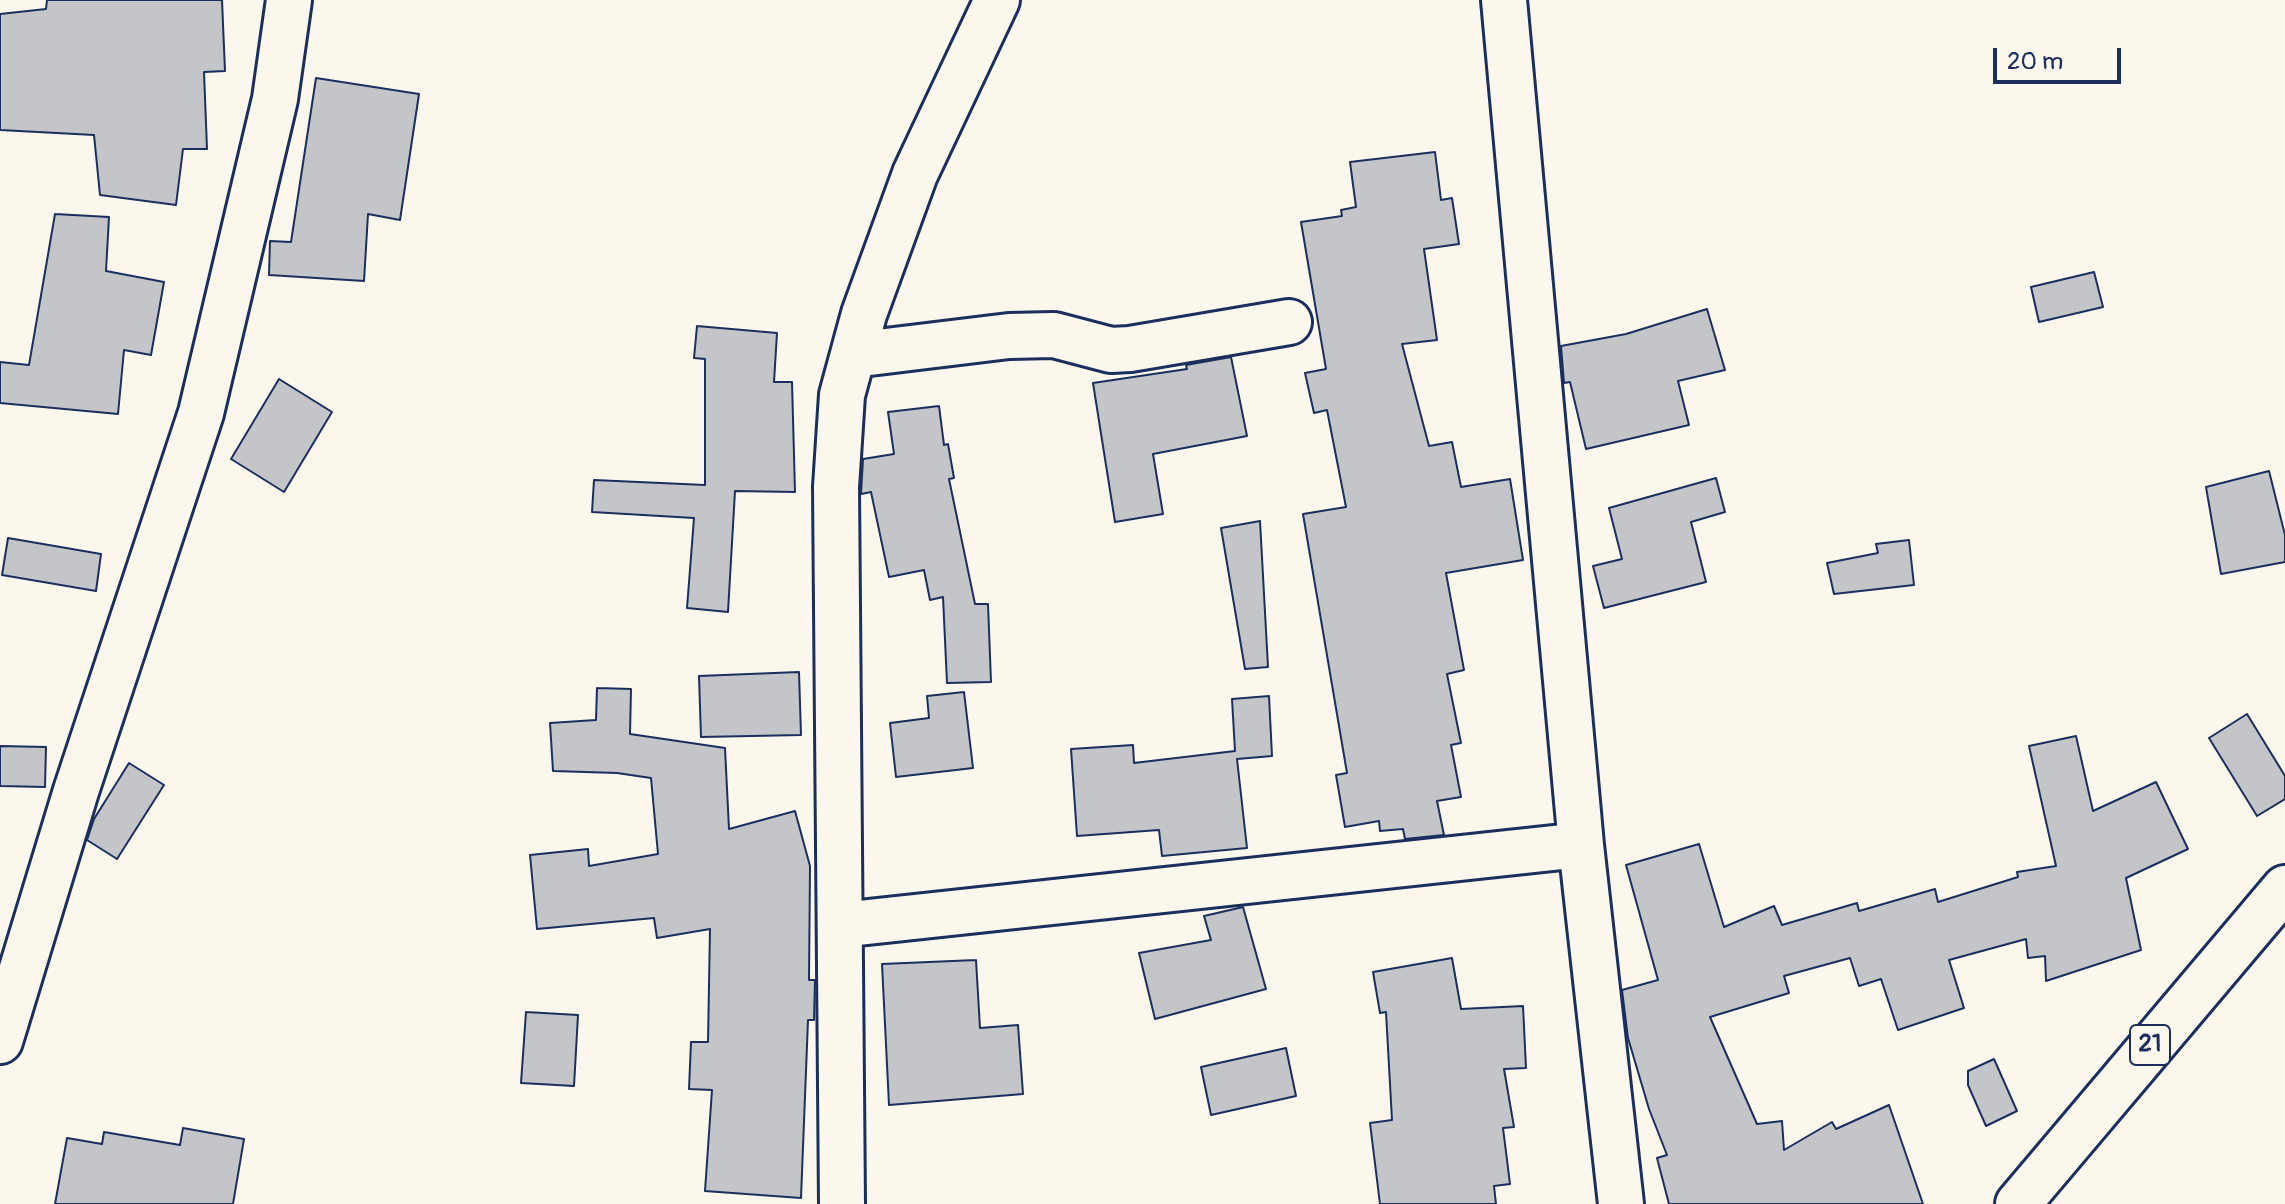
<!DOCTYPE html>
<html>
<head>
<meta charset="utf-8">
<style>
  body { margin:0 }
  #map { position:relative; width:2285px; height:1204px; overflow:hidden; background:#fbf7ec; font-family:Pangolin,sans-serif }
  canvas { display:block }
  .scale { position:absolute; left:1993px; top:48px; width:128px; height:36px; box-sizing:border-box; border:4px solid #1b2f5e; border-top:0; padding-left:10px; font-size:24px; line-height:28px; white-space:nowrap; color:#1b2f5e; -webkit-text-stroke:6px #fbf7ec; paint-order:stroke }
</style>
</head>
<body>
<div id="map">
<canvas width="2285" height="1204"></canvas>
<div class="scale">20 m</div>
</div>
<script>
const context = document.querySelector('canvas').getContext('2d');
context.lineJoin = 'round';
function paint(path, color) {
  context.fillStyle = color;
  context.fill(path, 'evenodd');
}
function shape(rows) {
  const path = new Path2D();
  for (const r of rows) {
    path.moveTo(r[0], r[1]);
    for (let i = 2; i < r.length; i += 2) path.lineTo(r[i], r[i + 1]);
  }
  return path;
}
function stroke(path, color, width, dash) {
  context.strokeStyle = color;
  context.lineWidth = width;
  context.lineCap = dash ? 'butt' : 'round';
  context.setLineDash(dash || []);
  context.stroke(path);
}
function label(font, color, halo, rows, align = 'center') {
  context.font = font + ' Pangolin,sans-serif';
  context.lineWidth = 6;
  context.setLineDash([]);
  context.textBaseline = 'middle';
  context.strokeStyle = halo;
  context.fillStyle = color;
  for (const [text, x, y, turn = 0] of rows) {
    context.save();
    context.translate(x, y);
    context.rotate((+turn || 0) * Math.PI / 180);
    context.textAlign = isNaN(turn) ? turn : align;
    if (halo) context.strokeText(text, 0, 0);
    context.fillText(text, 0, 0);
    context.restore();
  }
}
const building = shape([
  [47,0,222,0,225,71,204,72,207,149,183,149,176,205,100,195,94,135,0,130,0,14,46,9,47,0],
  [316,78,419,94,400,220,368,214,364,281,269,275,270,241,291,242,316,78],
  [1435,152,1441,200,1452,198,1459,244,1424,249,1437,340,1402,344,1429,446,1452,442,1461,487,1510,479,1523,560,1446,573,1464,670,1447,674,1461,743,1451,745,1461,797,1437,801,1444,835,1405,839,1403,829,1380,831,1379,821,1345,827,1336,775,1347,773,1303,514,1346,507,1327,410,1314,413,1305,373,1326,369,1301,222,1342,216,1341,210,1356,207,1350,162,1435,152],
  [55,214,109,217,106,271,164,282,151,355,124,350,118,414,0,403,0,362,29,365,55,214],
  [2094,272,2103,307,2039,322,2031,287,2094,272],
  [1707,309,1725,370,1678,381,1689,425,1586,449,1570,382,1564,383,1561,346,1626,334,1707,309],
  [697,326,777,333,774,382,792,382,795,492,735,491,728,612,687,608,694,518,592,512,594,480,705,485,705,359,694,358,697,326],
  [1231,357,1247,436,1153,454,1163,514,1115,522,1093,383,1187,369,1186,365,1231,357],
  [279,379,332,412,284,492,231,459,279,379],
  [939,406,944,445,948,444,954,478,949,479,975,604,988,604,991,682,947,683,943,597,930,600,924,570,889,577,871,492,861,494,863,459,894,454,888,412,939,406],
  [2269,471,2285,535,2285,562,2221,574,2206,487,2269,471],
  [1716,478,1725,512,1691,522,1706,582,1604,608,1593,566,1622,559,1609,508,1716,478],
  [1260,521,1268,667,1245,669,1221,528,1260,521],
  [8,538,101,554,96,591,2,575,8,538],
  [1909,540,1914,585,1834,594,1827,563,1878,553,1876,544,1909,540],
  [799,672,801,735,701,737,699,676,799,672],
  [597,688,631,689,630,734,725,748,729,829,795,811,810,866,809,980,815,980,814,1020,808,1020,801,1198,705,1191,712,1090,689,1089,691,1042,708,1042,710,929,657,938,654,918,537,929,530,855,588,849,589,866,658,854,651,778,617,773,553,771,550,723,596,720,597,688],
  [964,692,973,768,896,777,890,723,929,718,927,696,964,692],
  [1269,696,1272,756,1237,759,1247,848,1162,856,1159,830,1077,836,1071,749,1133,745,1134,763,1235,751,1232,699,1269,696],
  [2247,714,2285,776,2285,799,2257,816,2209,738,2247,714],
  [2076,736,2093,811,2156,782,2188,849,2126,878,2141,950,2046,981,2045,956,2028,958,2026,939,1949,960,1964,1008,1898,1030,1881,979,1859,986,1850,958,1784,976,1789,993,1710,1017,1757,1124,1782,1121,1784,1150,1832,1122,1836,1129,1889,1105,1923,1204,1669,1204,1657,1158,1667,1155,1649,1109,1628,1038,1622,990,1658,980,1626,865,1699,844,1724,927,1774,906,1782,925,1857,903,1859,911,1935,889,1938,902,2018,877,2017,872,2056,866,2029,746,2076,736],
  [0,746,46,747,45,787,0,786,0,746],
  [129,763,164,785,117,859,87,840,94,819,129,763],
  [1243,907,1266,989,1155,1019,1139,953,1211,940,1204,916,1243,907],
  [1452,958,1461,1009,1523,1006,1526,1068,1504,1069,1514,1127,1503,1128,1510,1184,1494,1186,1496,1204,1380,1204,1370,1123,1392,1120,1386,1012,1380,1013,1373,972,1452,958],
  [976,960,980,1028,1018,1025,1023,1094,889,1105,882,964,976,960],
  [526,1012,578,1015,574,1086,521,1083,526,1012],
  [1286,1048,1296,1096,1211,1115,1201,1067,1286,1048],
  [1994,1059,2017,1111,1986,1126,1968,1085,1968,1071,1994,1059],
  [183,1128,244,1139,233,1204,55,1204,67,1138,102,1144,104,1132,180,1145,183,1128]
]);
paint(building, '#c3c5c9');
stroke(building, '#1b2f5e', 2);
const street = shape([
  [1504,0,1581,845,1621,1204],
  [853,355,1009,336,1054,335,1111,350,1130,349,1289,322],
  [840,925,1581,845],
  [0,1041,76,791,201,413,275,99,289,0],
  [842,1204,836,487,842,395,864,314,915,174,997,0]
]);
const highway = shape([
  [2018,1204,2285,888]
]);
stroke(street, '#1b2f5e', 50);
stroke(highway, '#1b2f5e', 50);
stroke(street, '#fbf7ec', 44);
stroke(highway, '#fbf7ec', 44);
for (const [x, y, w] of [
  [2150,1045,40]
]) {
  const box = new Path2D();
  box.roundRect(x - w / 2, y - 20, w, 40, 6);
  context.fillStyle = '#fbf7ec';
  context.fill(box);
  stroke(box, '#1b2f5e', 2);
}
label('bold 24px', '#1b2f5e', null, [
  ["21",2150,1045]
]);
</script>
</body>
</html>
